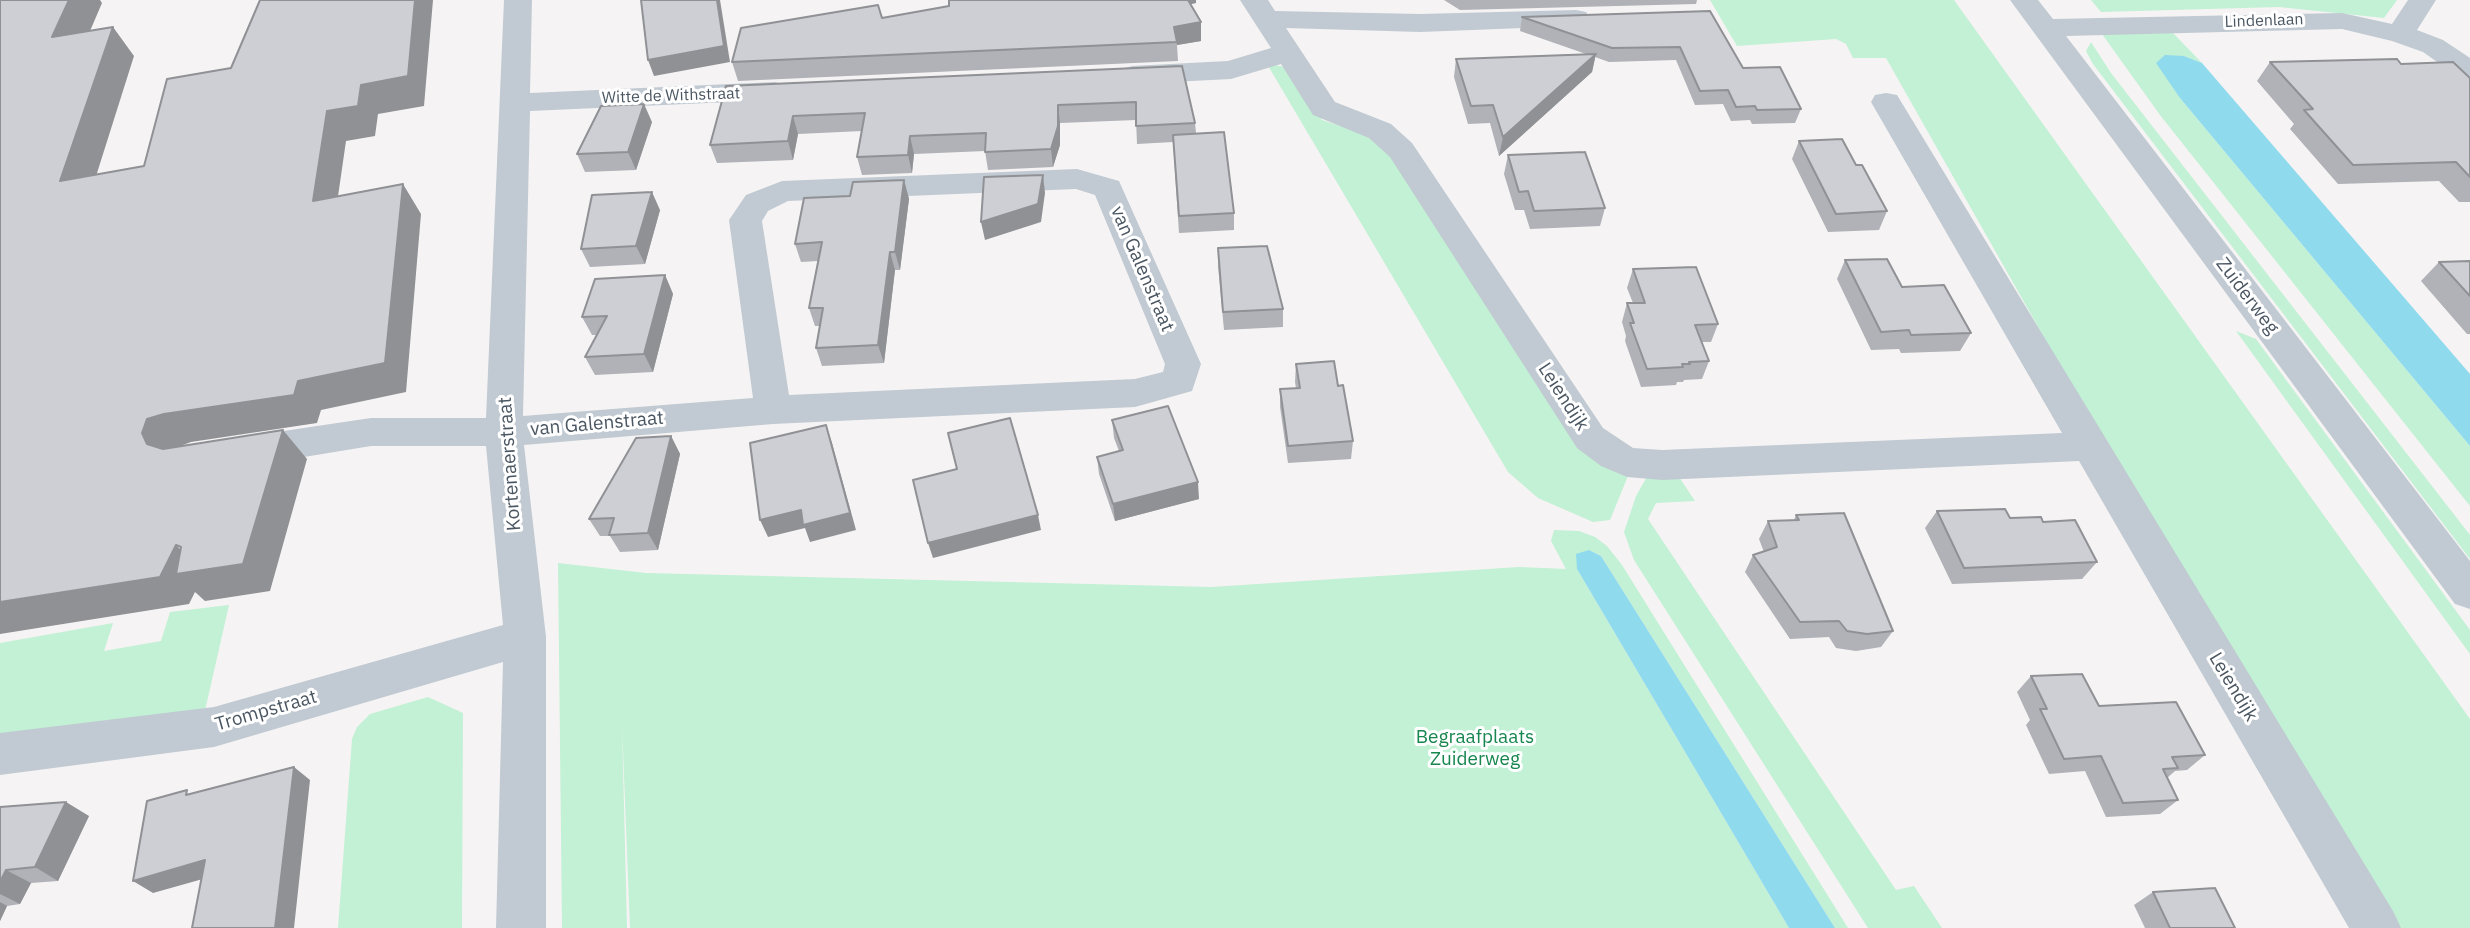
<!DOCTYPE html>
<html>
<head>
<meta charset="utf-8">
<style>
  body { margin:0 }
  canvas { display:block; background:#f5f3f3 }
</style>
</head>
<body>
<canvas width="2470" height="928"></canvas>
<script>
const context = document.querySelector('canvas').getContext('2d');
context.lineJoin = 'round';
function paint(path, color) {
  context.fillStyle = color;
  context.fill(path, 'evenodd');
}
function shape(rows) {
  const path = new Path2D();
  for (const r of rows) {
    path.moveTo(r[0], r[1]);
    for (let i = 2; i < r.length; i += 2) path.lineTo(r[i], r[i + 1]);
  }
  return path;
}
function stroke(path, color, width, dash) {
  context.strokeStyle = color;
  context.lineWidth = width;
  context.lineCap = dash ? 'butt' : 'round';
  context.setLineDash(dash || []);
  context.stroke(path);
}
function label(font, color, halo, rows, align = 'center') {
  context.font = font + ' "IBM Plex Sans",sans-serif';
  context.lineWidth = 6;
  context.setLineDash([]);
  context.textBaseline = 'middle';
  context.strokeStyle = halo;
  context.fillStyle = color;
  for (const [text, x, y, turn = 0] of rows) {
    context.save();
    context.translate(x, y);
    context.rotate((+turn || 0) * Math.PI / 180);
    context.textAlign = isNaN(turn) ? turn : align;
    if (halo) context.strokeText(text, 0, 0);
    context.fillText(text, 0, 0);
    context.restore();
  }
}
paint(shape([
  [1710,0,1954,0,2470,719,2470,928,2394,928,2110,454,1886,58,1853,58,1846,44,1836,39,1737,46],
  [2091,0,2397,0,2384,18,2279,7,2101,12],
  [2171,31,2202,63,2184,56,2180,98,2470,446,2470,506,2160,115,2102,34],
  [2091,42,2111,73,2470,535,2470,559,2093,64,2086,51],
  [1267,64,1285,67,1322,120,1362,133,1386,146,1630,471,1610,520,1593,522,1538,498,1508,472],
  [2236,331,2256,339,2470,630,2470,654],
  [1648,475,1679,477,1695,501,1656,503,1648,519,1896,890,1914,886,1942,928,1868,928,1634,560,1624,532,1636,496],
  [1554,530,1579,531,1595,537,1607,546,1622,565,1848,928,1835,928,1601,556,1589,550,1577,569,1789,928,630,928,622,725,627,928,562,928,558,563,646,573,1211,587,1519,567,1566,569,1551,541],
  [229,605,204,715,0,739,0,643,113,623,104,651,161,641,170,612],
  [428,697,463,713,462,928,338,928,352,739,357,727,370,714]
]), '#c3f1d5');
paint(shape([
  [2165,55,2184,56,2202,63,2470,374,2470,446,2180,98,2156,63],
  [1589,550,1601,556,1835,928,1789,928,1577,569,1576,554]
]), '#90daee');
paint(shape([
  [504,0,532,0,530,93,775,82,786,85,790,91,786,97,775,100,530,111,523,416,753,398,729,220,746,195,782,181,1077,169,1119,181,1201,364,1192,391,1135,407,773,424,524,445,546,637,546,928,496,928,503,662,214,747,0,775,0,733,214,707,503,625,486,446,371,446,243,467,229,462,224,452,229,442,243,437,371,418,486,418,504,0],
  [1076,189,1095,195,1165,364,1163,372,1135,379,789,395,762,221,768,211,788,201,1076,189],
  [1240,0,1268,0,1275,11,1420,14,1576,10,1586,12,1590,18,1586,24,1576,26,1420,32,1286,28,1335,102,1391,124,1412,143,1603,428,1633,448,1662,450,2062,433,1871,102,1875,95,1886,93,1897,95,2393,911,2401,928,2349,928,2079,461,1662,480,1627,477,1601,466,1577,448,1390,157,1369,138,1313,115,1281,64,1231,79,1132,84,1122,81,1117,75,1122,69,1132,66,1228,61,1271,48,1240,0],
  [2010,0,2038,0,2053,19,2342,13,2392,24,2408,0,2436,0,2417,30,2443,40,2470,58,2470,81,2460,78,2423,52,2392,41,2342,29,2066,36,2470,561,2470,609,2455,604,2010,0]
]), '#c1cad2');
paint(shape([
  [1444,0,1697,0,1696,4,1460,10],
  [1196,3,1191,4,1201,41,1177,45,1178,61,738,81,732,62,882,18],
  [1710,11,1743,68,1801,109,1795,123,1752,124,1750,120,1731,121,1723,104,1695,105,1676,60,1609,62,1595,57,1592,72,1499,156,1490,123,1468,124,1454,77,1456,59,1586,54,1520,31,1522,17],
  [2270,62,2401,64,2470,78,2470,202,2459,202,2439,181,2338,184,2290,129,2294,124,2257,81],
  [1182,66,1195,123,1196,133,1234,213,1234,230,1179,233,1173,142,1137,144,1136,120,1060,123,1060,145,1053,167,988,170,985,151,914,154,912,173,862,175,857,157,862,131,798,134,793,160,717,163,710,145,726,86],
  [652,122,636,170,585,172,577,154],
  [1799,141,1856,165,1887,211,1879,230,1828,232,1792,159],
  [1508,155,1605,208,1600,226,1530,229,1524,210,1515,210,1504,174],
  [904,180,909,199,900,270,895,270,884,363,822,366,816,348,820,326,815,326,809,308,818,261,801,262,795,244,850,196],
  [660,210,645,264,590,267,581,249],
  [1218,248,1283,309,1283,327,1224,330,1218,266],
  [1845,260,1902,287,1971,333,1960,351,1901,353,1899,349,1871,350,1837,279],
  [2470,261,2470,334,2467,334,2421,281,2439,262],
  [1633,269,1718,324,1711,342,1702,342,1709,361,1702,379,1684,380,1683,382,1677,382,1676,385,1641,387,1625,341,1626,336,1622,322,1627,303,1633,303,1627,288],
  [665,275,673,294,653,372,595,375,585,357,597,335,592,335,582,317],
  [1296,364,1338,386,1353,441,1351,459,1288,463,1280,407,1280,389,1296,388,1295,382],
  [1112,420,1199,499,1115,521,1099,474,1097,457,1119,451,1114,438],
  [671,436,680,454,658,550,620,552,610,536,600,536,589,519],
  [1937,511,2043,522,2097,562,2082,579,1952,584,1925,528],
  [1796,515,1893,631,1881,647,1856,651,1836,648,1829,637,1790,639,1745,572,1753,555,1764,552,1759,539,1768,521,1794,520],
  [2031,676,2205,755,2187,770,2175,771,2167,778,2178,800,2160,814,2106,817,2085,771,2049,774,2026,725,2030,720,2017,692],
  [0,807,89,816,58,881,31,883,20,904,7,906,0,921],
  [2153,892,2235,928,2145,928,2134,905]
]), '#b0b2b7');
paint(shape([
  [69,0,100,0,102,3,75,66,52,37],
  [415,0,433,0,424,106,378,114,375,136,346,141,333,231,313,201,327,111,361,85],
  [717,0,720,0,730,62,654,76,648,60],
  [1182,0,1196,0,1196,3,1182,6],
  [1201,22,1201,41,1177,45,1174,27],
  [113,27,134,56,85,211,60,181],
  [1596,54,1592,72,1499,156,1503,137],
  [644,104,652,122,636,170,628,152],
  [1058,105,1060,123,1060,145,1053,167,1051,149],
  [793,116,798,134,793,160,788,141],
  [910,136,914,154,912,173,908,155],
  [1043,175,1045,193,1041,222,985,240,981,222],
  [904,180,909,199,900,270,895,252],
  [403,184,421,214,406,392,321,410,317,423,191,442,175,448,170,461,147,444,142,433,147,419,164,414,298,381],
  [652,192,660,210,645,264,636,246],
  [890,252,895,270,884,363,878,345],
  [665,275,673,294,653,372,644,354],
  [826,425,832,443,856,530,810,542,805,528,768,537,760,520,801,510],
  [283,430,307,459,270,591,205,601,195,592,189,604,0,634,0,602,176,545,201,570],
  [671,436,680,454,658,550,648,533],
  [1198,482,1199,499,1115,521,1113,504],
  [1038,515,1041,530,933,558,928,543],
  [294,767,310,780,294,928,275,928],
  [66,802,89,816,58,881,35,867],
  [205,860,224,873,153,893,133,881],
  [6,870,31,883,20,904,0,894,0,882],
  [0,902,7,906,0,921]
]), '#909195');
const building = shape([
  [0,0,69,0,52,37,113,27,60,181,144,166,167,79,231,68,260,0,415,0,408,76,361,85,358,106,327,111,313,201,403,184,385,363,298,381,294,395,164,414,147,419,142,433,147,444,163,449,283,430,243,564,176,574,181,547,176,545,160,577,0,602,0,0],
  [641,0,717,0,724,46,648,60,641,0],
  [949,0,1188,0,1201,22,1174,27,1177,42,732,62,741,28,878,5,882,18,949,6,949,0],
  [1710,11,1743,68,1780,67,1801,109,1757,110,1755,106,1736,107,1728,90,1700,91,1680,47,1612,48,1522,17,1710,11],
  [1596,54,1503,137,1493,105,1471,106,1456,59,1596,54],
  [2397,59,2401,64,2453,62,2470,78,2470,177,2456,162,2353,165,2304,110,2313,109,2270,62,2397,59],
  [1182,66,1195,123,1136,126,1136,102,1058,105,1058,126,1051,149,985,152,986,133,910,136,908,155,857,157,865,113,793,116,788,141,710,145,726,86,1182,66],
  [644,104,628,152,577,154,601,106,644,104],
  [1224,132,1234,213,1179,216,1173,135,1224,132],
  [1842,139,1856,165,1862,165,1887,211,1836,214,1799,141,1842,139],
  [1585,152,1605,208,1534,211,1528,191,1519,192,1508,155,1585,152],
  [1043,175,1038,204,981,222,984,177,1043,175],
  [904,180,895,252,890,252,878,345,816,348,823,308,809,308,822,242,795,244,804,198,850,196,853,182,904,180],
  [652,192,636,246,581,249,592,195,652,192],
  [1267,246,1283,309,1223,312,1218,248,1267,246],
  [1887,259,1902,287,1944,285,1971,333,1911,335,1909,330,1881,332,1845,260,1887,259],
  [2470,261,2470,296,2439,262,2470,261],
  [1696,267,1718,324,1695,325,1709,361,1689,362,1690,364,1682,364,1683,367,1647,369,1630,323,1634,323,1627,303,1645,303,1633,269,1696,267],
  [665,275,644,354,585,357,607,316,582,317,595,279,665,275],
  [1334,361,1338,386,1343,385,1353,441,1288,446,1280,389,1300,388,1296,364,1334,361],
  [1168,406,1198,482,1113,504,1097,457,1123,450,1112,420,1168,406],
  [1010,418,1038,515,928,543,913,480,957,469,948,433,1010,418],
  [826,425,850,513,803,525,801,510,760,520,750,443,826,425],
  [671,436,648,533,609,535,614,518,589,519,636,438,671,436],
  [2005,509,2010,518,2041,517,2043,522,2075,520,2097,562,1964,568,1937,511,2005,509],
  [1844,513,1893,631,1867,634,1847,631,1839,621,1800,622,1753,555,1777,547,1768,521,1799,520,1796,515,1844,513],
  [2082,674,2099,706,2176,702,2205,755,2172,757,2178,768,2163,769,2178,800,2123,803,2101,756,2064,759,2040,709,2047,709,2031,676,2082,674],
  [294,767,275,928,192,928,205,860,133,881,147,801,187,790,186,795,294,767],
  [66,802,35,867,6,870,0,882,0,807,66,802],
  [2215,888,2235,928,2170,928,2153,892,2215,888]
]);
paint(building, '#cdcfd5');
stroke(building, '#909195', 2);
label('16px', '#4a5661', '#fff', [
  ["Lindenlaan",2264,21,-2],
  ["Witte de Withstraat",671,96,-2]
]);
label('19px', '#4a5661', '#fff', [
  ["van Galenstraat",1142,269,67],
  ["Zuiderweg",2247,296,53],
  ["Leiendijk",1563,397,57],
  ["van Galenstraat",597,424,-5],
  ["Kortenaerstraat",510,464,-94],
  ["Leiendijk",2233,687,59],
  ["Trompstraat",266,711,-16]
]);
label('19px', '#17864f', '#fff', [
  ["Begraafplaats",1475,738],
  ["Zuiderweg",1475,760]
]);
</script>
</body>
</html>
